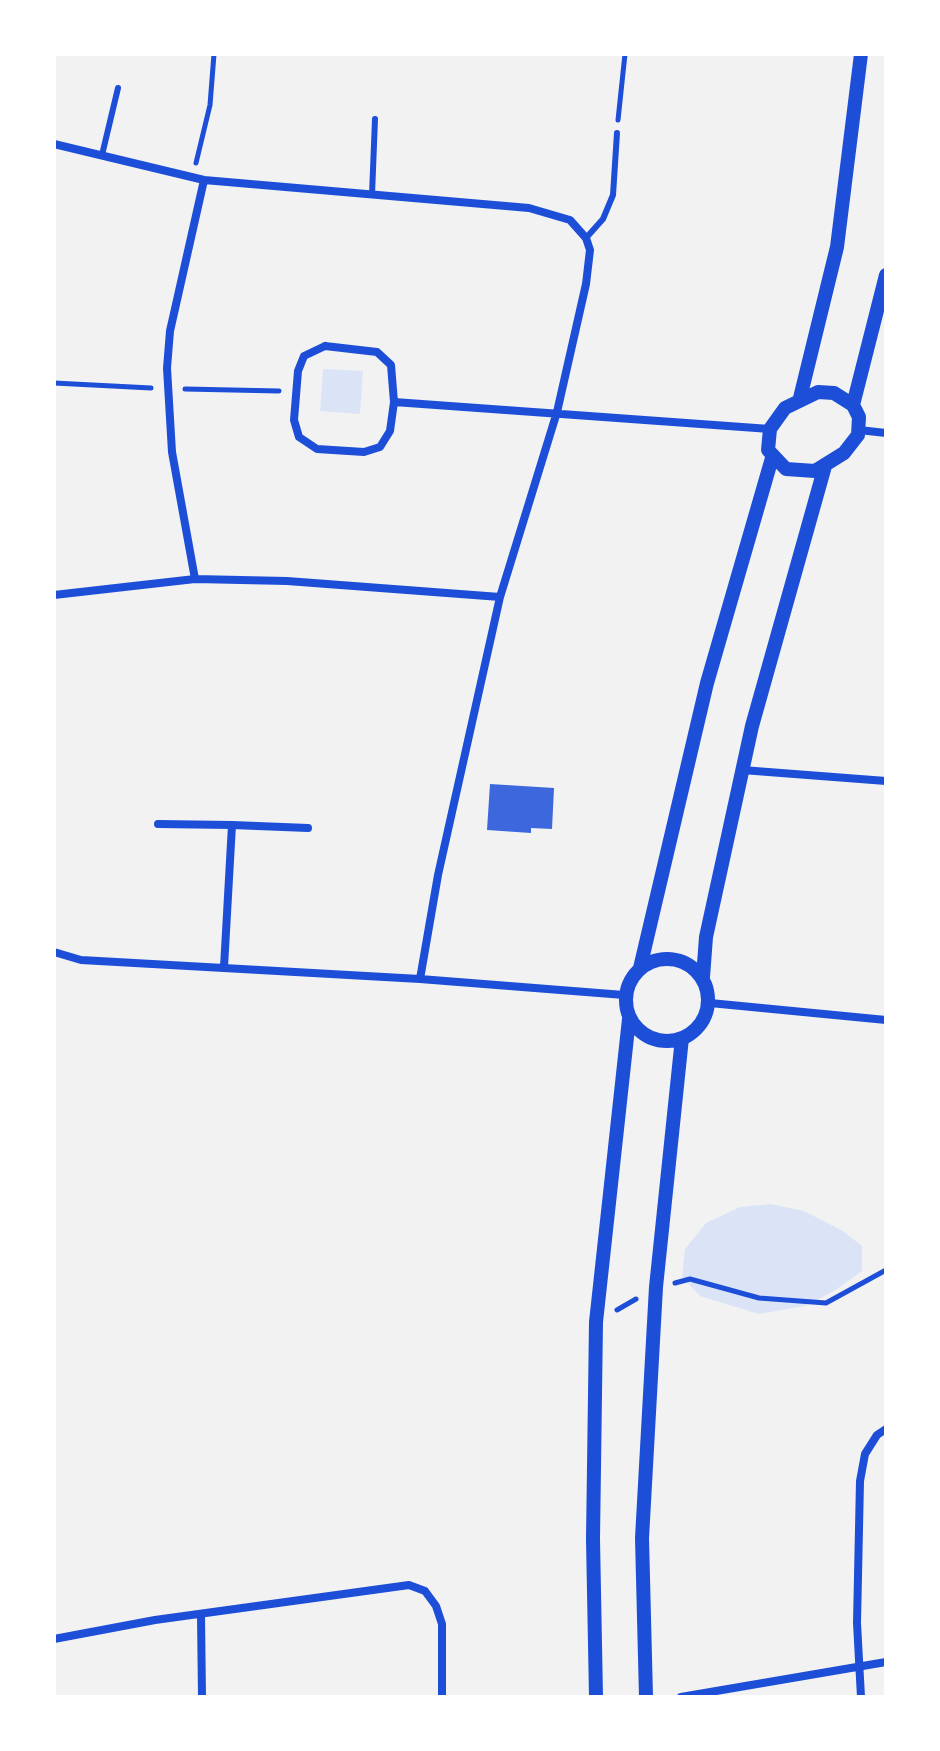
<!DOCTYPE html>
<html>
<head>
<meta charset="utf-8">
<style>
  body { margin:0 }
  #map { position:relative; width:940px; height:1751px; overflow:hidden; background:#f2f2f2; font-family:Poppins,sans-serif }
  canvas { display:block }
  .frame { position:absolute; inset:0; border:56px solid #fff; pointer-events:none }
</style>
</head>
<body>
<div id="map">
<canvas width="940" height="1751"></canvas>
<div class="frame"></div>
</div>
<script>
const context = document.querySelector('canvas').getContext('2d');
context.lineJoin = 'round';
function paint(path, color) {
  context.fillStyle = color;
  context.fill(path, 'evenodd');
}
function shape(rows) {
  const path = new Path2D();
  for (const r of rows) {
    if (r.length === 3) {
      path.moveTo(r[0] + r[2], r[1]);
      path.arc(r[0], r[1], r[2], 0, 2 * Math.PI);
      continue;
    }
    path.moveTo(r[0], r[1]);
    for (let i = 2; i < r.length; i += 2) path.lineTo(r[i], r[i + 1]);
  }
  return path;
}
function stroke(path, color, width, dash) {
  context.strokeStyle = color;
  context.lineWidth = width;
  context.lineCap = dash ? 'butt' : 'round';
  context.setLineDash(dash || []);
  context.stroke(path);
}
paint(shape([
  [323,369,363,371,360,414,320,411],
  [771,1204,804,1211,843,1231,862,1246,862,1271,834,1291,805,1306,759,1314,700,1296,682,1277,685,1249,706,1223,740,1207]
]), '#dbe4f7');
paint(shape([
  [490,784,554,788,552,829,531,828,531,833,487,830]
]), '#3d67dc');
stroke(shape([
  [618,120,625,54],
  [196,163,210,105,214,54],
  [54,383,151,388],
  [185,389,279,391],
  [675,1283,690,1279,759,1298,826,1303,886,1270],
  [617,1310,636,1299]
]), '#1d4ed8', 5);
stroke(shape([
  [102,155,118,88],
  [372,195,375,119],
  [586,238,603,219,613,195,617,133]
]), '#1d4ed8', 6);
stroke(shape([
  [54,144,204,180,529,208,570,220,586,238,590,250,586,284,557,412,500,597,438,875,420,979],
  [325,346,377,352,391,365,394,402,390,431,380,447,364,452,317,449,299,437,294,420,298,371,304,356,325,346],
  [394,402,770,429],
  [859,430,886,433],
  [195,579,172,452,167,368,170,331,204,180],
  [54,595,195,579,287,581,500,597],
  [742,770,886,781],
  [158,824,232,825],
  [54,952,81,960,420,979,624,995],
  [224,967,232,825,308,828],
  [710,1003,886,1020],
  [201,1616,202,1697],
  [54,1639,155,1620,409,1585,425,1591,436,1606,442,1624,442,1697],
  [681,1697,886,1662],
  [861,1697,857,1623,860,1481,865,1454,877,1435,886,1429]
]), '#1d4ed8', 8);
stroke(shape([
  [818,392,834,393,853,405,859,417,858,435,844,453,815,471,786,469,768,450,770,429,785,408,818,392],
  [800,398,837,247,861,54],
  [853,405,886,275],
  [667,1000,41],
  [640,968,707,683,772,458],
  [703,977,706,937,752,726,825,466],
  [596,1697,593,1539,596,1322,629,1019],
  [646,1697,642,1538,656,1287,682,1038]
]), '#1d4ed8', 14);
</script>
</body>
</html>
